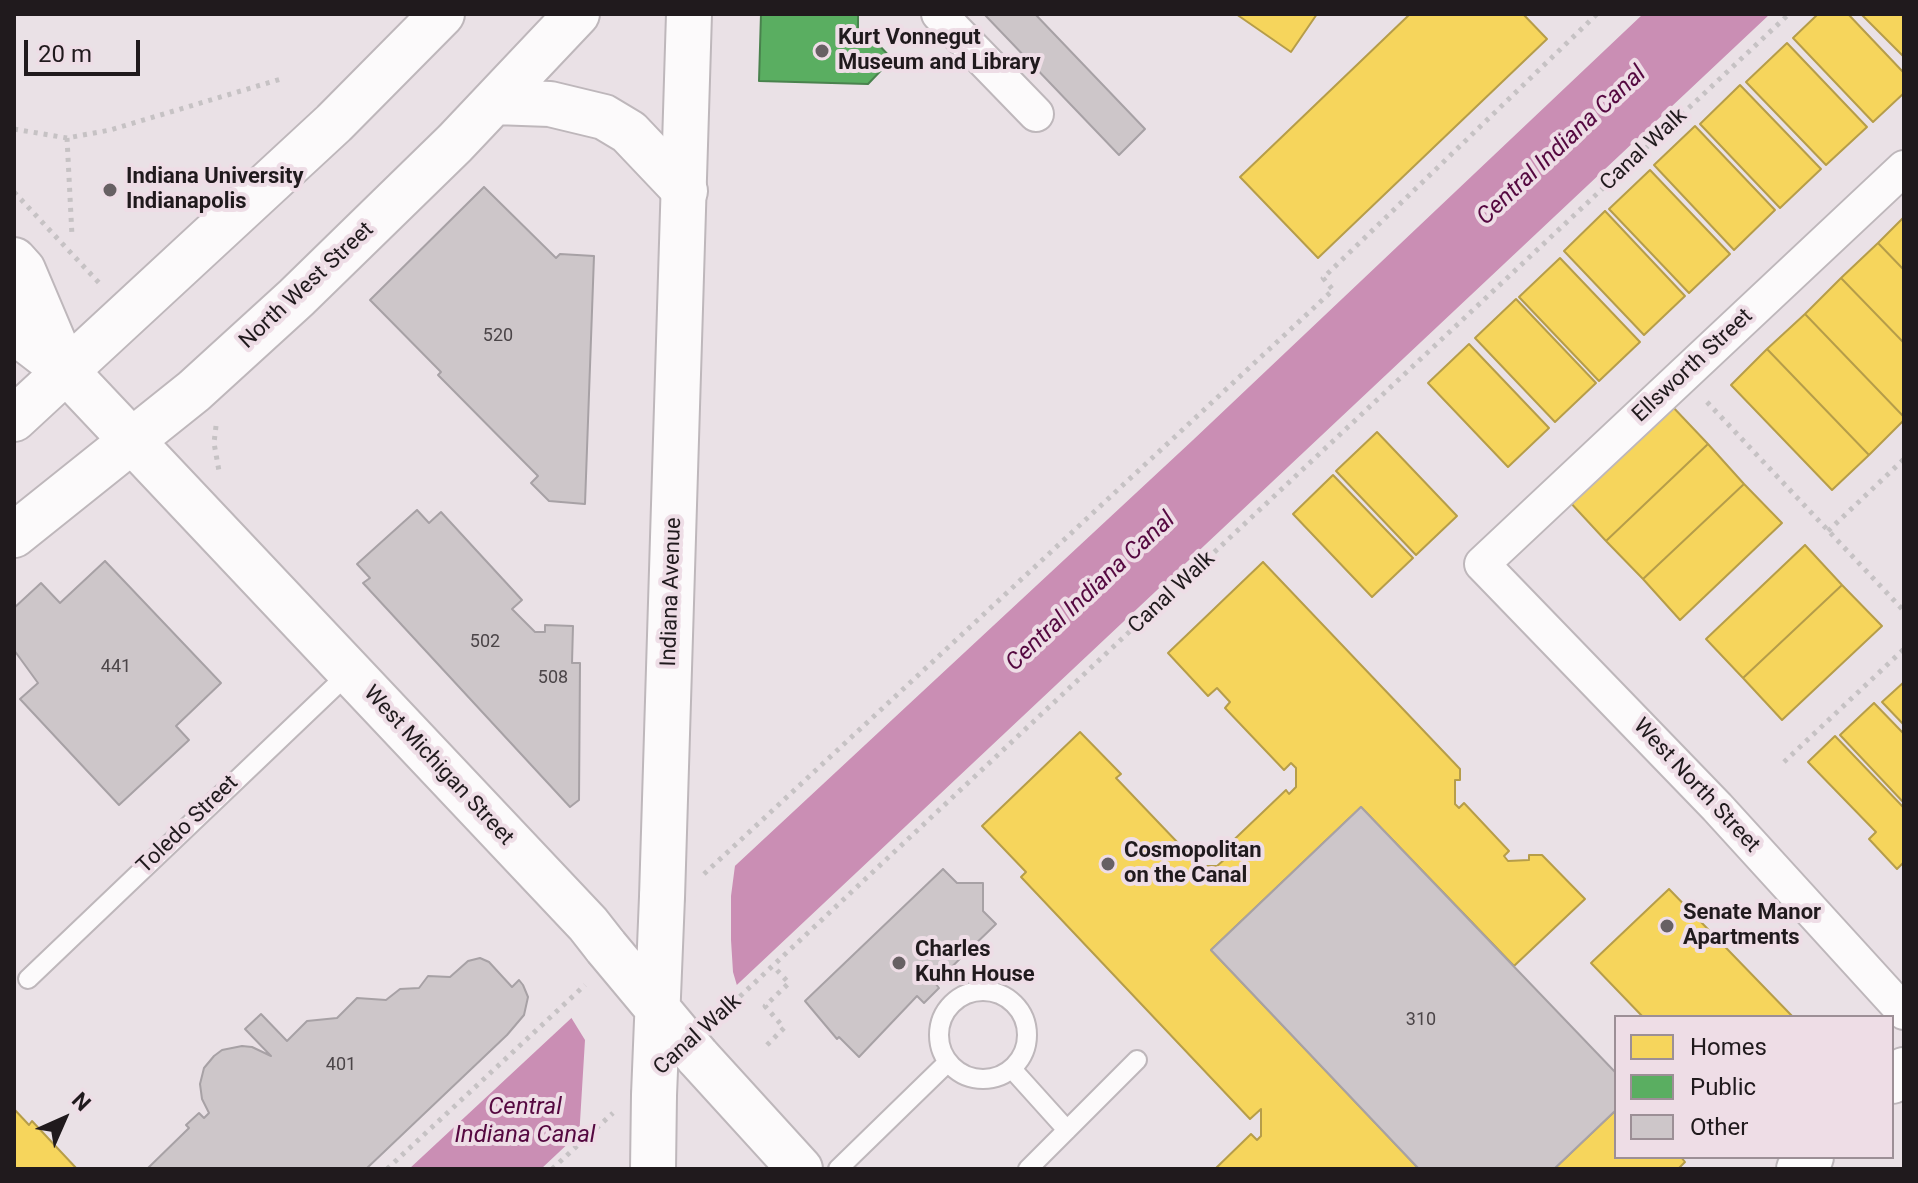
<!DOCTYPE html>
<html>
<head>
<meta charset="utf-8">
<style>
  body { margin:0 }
  #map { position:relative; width:1918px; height:1183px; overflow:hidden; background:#eae1e6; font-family:Roboto,sans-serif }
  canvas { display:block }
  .frame { position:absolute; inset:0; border:16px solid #201a1d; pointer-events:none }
  .legend { position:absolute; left:1614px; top:1015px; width:280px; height:144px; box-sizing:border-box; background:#eedde6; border:2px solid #9c8f96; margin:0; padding:10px 14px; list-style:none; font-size:24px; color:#201a1d }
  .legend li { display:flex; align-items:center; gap:16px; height:40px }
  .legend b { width:40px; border:2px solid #9c8f96 }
  .north { position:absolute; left:24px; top:1079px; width:80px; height:80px; -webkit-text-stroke:6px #eedde6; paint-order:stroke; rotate:45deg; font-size:22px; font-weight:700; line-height:32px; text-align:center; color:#201a1d }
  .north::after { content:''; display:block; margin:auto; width:28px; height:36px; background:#201a1d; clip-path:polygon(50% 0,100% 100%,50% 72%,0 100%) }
  .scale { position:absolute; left:24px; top:40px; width:116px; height:36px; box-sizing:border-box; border:4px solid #201a1d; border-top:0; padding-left:10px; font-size:24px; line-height:28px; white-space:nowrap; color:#201a1d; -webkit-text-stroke:6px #eedde6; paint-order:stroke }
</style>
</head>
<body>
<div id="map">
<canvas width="1918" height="1183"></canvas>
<div class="frame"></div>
<ul class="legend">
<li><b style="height:22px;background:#f6d55c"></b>Homes</li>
<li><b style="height:22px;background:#5aae61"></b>Public</li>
<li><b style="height:22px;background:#cdc6c9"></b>Other</li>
</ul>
<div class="north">N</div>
<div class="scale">20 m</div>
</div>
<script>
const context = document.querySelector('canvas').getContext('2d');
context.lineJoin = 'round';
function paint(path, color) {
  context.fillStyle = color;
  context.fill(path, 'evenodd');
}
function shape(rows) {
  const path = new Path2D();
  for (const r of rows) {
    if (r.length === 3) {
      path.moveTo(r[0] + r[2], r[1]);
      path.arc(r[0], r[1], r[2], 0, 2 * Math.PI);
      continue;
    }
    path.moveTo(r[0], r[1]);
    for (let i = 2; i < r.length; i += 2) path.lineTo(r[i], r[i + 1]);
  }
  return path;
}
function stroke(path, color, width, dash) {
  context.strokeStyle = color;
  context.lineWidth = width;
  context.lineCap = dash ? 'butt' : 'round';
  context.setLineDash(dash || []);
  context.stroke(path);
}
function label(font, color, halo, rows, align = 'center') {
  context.font = font + ' Roboto,sans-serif';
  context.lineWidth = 8;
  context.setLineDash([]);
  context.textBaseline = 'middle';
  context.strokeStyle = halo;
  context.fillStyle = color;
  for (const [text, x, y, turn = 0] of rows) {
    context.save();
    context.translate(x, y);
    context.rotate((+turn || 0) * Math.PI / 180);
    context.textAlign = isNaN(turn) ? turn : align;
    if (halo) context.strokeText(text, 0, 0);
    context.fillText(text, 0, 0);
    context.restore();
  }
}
paint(shape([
  [1643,14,1770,14,541,1169,409,1169,1193,440]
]), '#ca8eb4');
paint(shape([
  [736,858,731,896,731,940,733,972,738,989,579,1138,585,1040,569,1014]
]), '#eae1e6');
const homes = shape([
  [1236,14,1317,14,1291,52,1236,14],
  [1410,14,1523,14,1547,39,1318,258,1240,177,1410,14],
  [1818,14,1848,14,1904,73,1904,93,1873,122,1793,38,1818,14],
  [1861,14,1904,14,1904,57,1861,14],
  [1787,43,1867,127,1826,165,1746,82,1787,43],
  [1740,85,1821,169,1780,208,1700,124,1740,85],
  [1695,126,1775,210,1734,250,1654,165,1695,126],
  [1650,170,1730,254,1689,293,1609,209,1650,170],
  [1605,211,1685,296,1644,335,1564,251,1605,211],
  [1904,217,1904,270,1878,243,1904,217],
  [1878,243,1904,270,1904,343,1841,278,1878,243],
  [1560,258,1640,342,1599,381,1519,297,1560,258],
  [1841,278,1904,343,1904,417,1805,314,1841,278],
  [1516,299,1596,383,1555,422,1475,338,1516,299],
  [1805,314,1904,417,1904,420,1869,455,1767,349,1805,314],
  [1469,344,1549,428,1508,467,1428,383,1469,344],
  [1767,349,1869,455,1832,490,1731,385,1767,349],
  [1671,405,1708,444,1606,541,1568,500,1671,405],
  [1377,432,1457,516,1416,555,1336,471,1377,432],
  [1708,444,1744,484,1643,579,1606,541,1708,444],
  [1333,475,1413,558,1372,597,1293,514,1333,475],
  [1744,484,1782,523,1680,620,1643,579,1744,484],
  [1805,545,1842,585,1743,678,1706,639,1805,545],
  [1263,562,1460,769,1460,780,1455,780,1455,804,1459,808,1464,803,1509,851,1504,856,1508,861,1529,860,1529,855,1542,855,1585,899,1514,966,1361,807,1211,950,1419,1169,1215,1169,1251,1134,1257,1140,1261,1136,1261,1109,1250,1119,1021,877,1026,872,982,826,1080,732,1121,774,1116,778,1200,866,1217,866,1225,859,1220,853,1286,790,1289,794,1296,787,1296,768,1291,763,1284,770,1225,708,1230,702,1217,688,1208,696,1168,653,1263,562],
  [1842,585,1882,626,1782,720,1743,678,1842,585],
  [1904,682,1904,725,1882,702,1904,682],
  [1874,703,1904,734,1904,803,1840,735,1874,703],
  [1835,736,1904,808,1904,862,1897,869,1869,839,1876,832,1808,762,1835,736],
  [1669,889,1793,1017,1643,1017,1591,963,1669,889],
  [14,1109,29,1125,32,1121,77,1169,14,1169,14,1109],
  [1616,1110,1616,1157,1681,1157,1685,1162,1678,1169,1554,1169,1616,1110]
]);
paint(homes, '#f6d55c');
stroke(homes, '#b69d49', 2);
const public = shape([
  [761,14,858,14,858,33,876,34,880,38,876,42,892,59,868,84,759,81,761,14]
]);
paint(public, '#5aae61');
stroke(public, '#49824d', 2);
const building = shape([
  [984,14,1035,14,1145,129,1119,155,984,14],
  [484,187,556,258,560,254,594,256,585,504,549,501,531,483,538,476,438,375,441,372,370,300,484,187],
  [417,510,429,523,441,512,522,600,512,609,535,632,545,632,545,625,573,626,572,663,580,663,579,800,570,807,363,583,370,578,357,564,417,510],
  [105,561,221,683,176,726,189,740,119,805,20,699,38,683,14,650,14,608,41,583,60,603,105,561],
  [1361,807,1616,1073,1616,1110,1554,1169,1419,1169,1211,950,1361,807],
  [943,869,957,883,983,883,983,911,996,924,935,983,939,988,924,1003,917,996,859,1057,839,1037,837,1039,805,1001,943,869],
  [480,958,489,962,512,987,519,980,523,985,528,997,524,1015,507,1035,366,1169,147,1169,189,1128,186,1125,199,1113,204,1118,209,1113,202,1099,200,1084,204,1068,214,1056,222,1050,242,1046,252,1047,271,1056,245,1029,261,1014,287,1041,307,1021,337,1018,357,998,386,1000,400,989,419,988,428,976,450,977,468,961,480,958]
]);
paint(building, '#cdc6c9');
stroke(building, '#a7a1a5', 2);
const service = shape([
  [28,979,350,672],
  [983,1035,44],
  [1012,1069,1067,1130],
  [838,1169,948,1062],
  [1028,1169,1137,1060]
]);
const minor = shape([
  [939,14,1036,114],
  [1904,168,1482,564,1717,807,1904,1012]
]);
const tertiary = shape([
  [1892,1081,1904,1070],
  [1799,1169,1811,1157]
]);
const secondary = shape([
  [14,260,23,270,65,369],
  [14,331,66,371,588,924,606,947],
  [662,897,689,14],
  [697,1056,800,1169],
  [653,1169,654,1095]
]);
const primary = shape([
  [495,102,550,104,604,117,629,132,685,191],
  [14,419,334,123,442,14],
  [14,535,194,391,296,298,455,143,577,14]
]);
stroke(service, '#beb7bb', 22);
stroke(minor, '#beb7bb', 38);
stroke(tertiary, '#beb7bb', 48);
stroke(secondary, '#beb7bb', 48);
stroke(primary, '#beb7bb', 48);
stroke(shape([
  [14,129,67,138,110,130,281,79],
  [67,138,72,236],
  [14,192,101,285],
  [1707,402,1904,611],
  [216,426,214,443,219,471],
  [1828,531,1904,459],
  [1784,762,1904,649],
  [704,874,1333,290,1323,278,1597,14],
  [718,1017,1789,14],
  [767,1045,784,1028,765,1006,789,983,774,967],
  [387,1169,585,985],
  [552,1169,613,1113]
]), '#c6c2c4', 5, [4, 6]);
stroke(service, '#fcfafb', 18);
stroke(minor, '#fcfafb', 34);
stroke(tertiary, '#fcfafb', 44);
stroke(secondary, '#fcfafb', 44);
stroke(primary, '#fcfafb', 44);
const secondaryBridge = shape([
  [606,947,697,1056],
  [654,1095,662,897]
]);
stroke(secondaryBridge, '#beb7bb', 48, []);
stroke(secondaryBridge, '#fcfafb', 44);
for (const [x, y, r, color] of [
  [822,51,8,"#676063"],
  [110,190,8,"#676063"],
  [1108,864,8,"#676063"],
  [1667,926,8,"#676063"],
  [899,963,8,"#676063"]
]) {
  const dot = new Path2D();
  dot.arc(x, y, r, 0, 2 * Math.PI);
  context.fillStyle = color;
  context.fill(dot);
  stroke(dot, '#eedde6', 3);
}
label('18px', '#4b4548', null, [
  ["520",498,336],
  ["502",485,642],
  ["441",116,667],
  ["508",553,678],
  ["310",1421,1020],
  ["401",341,1065]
]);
label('bold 22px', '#201a1d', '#eedde6', [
  ["Kurt Vonnegut",838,38],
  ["Museum and Library",838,63],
  ["Indiana University",126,177],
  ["Indianapolis",126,202],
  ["Cosmopolitan",1124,851],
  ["on the Canal",1124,876],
  ["Senate Manor",1683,913],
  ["Apartments",1683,938],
  ["Charles",915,950],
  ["Kuhn House",915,975]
], 'left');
label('22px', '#201a1d', '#eedde6', [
  ["Canal Walk",1644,150,-43],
  ["North West Street",307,286,-43],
  ["Ellsworth Street",1693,366,-43],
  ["Indiana Avenue",672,592,-88],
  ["Canal Walk",1172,593,-43],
  ["West Michigan Street",438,766,47],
  ["West North Street",1696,786,47],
  ["Toledo Street",188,825,-44],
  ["Canal Walk",698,1035,-42]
]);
label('italic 24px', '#550840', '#eedde6', [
  ["Central Indiana Canal",1562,146,-43],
  ["Central Indiana Canal",1091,592,-43],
  ["Central",525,1108],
  ["Indiana Canal",525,1136]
]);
</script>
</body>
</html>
